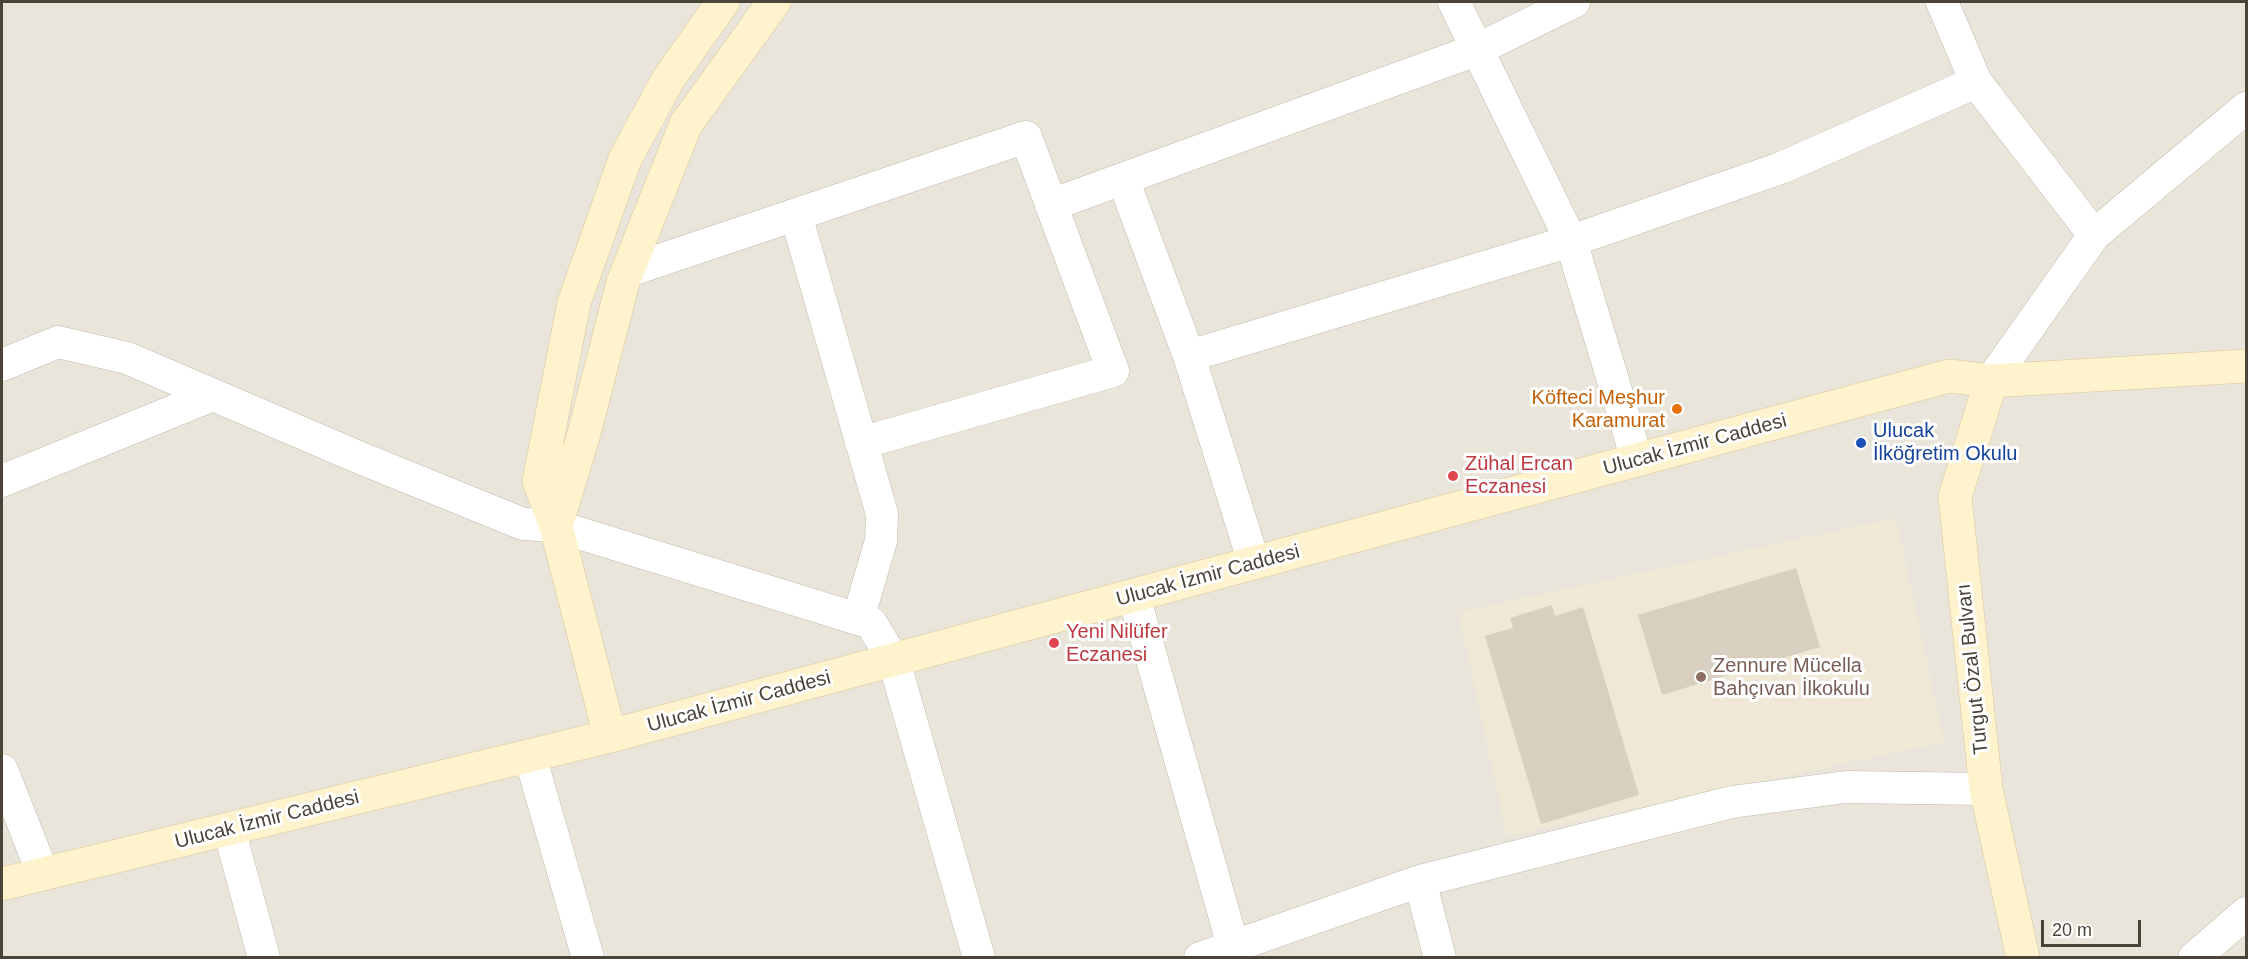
<!DOCTYPE html>
<html>
<head>
<meta charset="utf-8">
<style>
  body { margin:0 }
  #map { position:relative; width:2248px; height:959px; overflow:hidden; background:#f6f3ec; font-family:Arial,sans-serif }
  canvas { display:block }
  .frame { position:absolute; inset:0; border:3px solid #4b4439; pointer-events:none }
  .scale { position:absolute; left:2041px; top:920px; width:100px; height:27px; box-sizing:border-box; border:3px solid #4b4439; border-top:0; padding-left:8px; font-size:18px; line-height:21px; white-space:nowrap; color:#4b4439; -webkit-text-stroke:4px #fff; paint-order:stroke }
</style>
</head>
<body>
<div id="map">
<canvas width="2248" height="959"></canvas>
<div class="frame"></div>
<div class="scale">20 m</div>
</div>
<script>
const context = document.querySelector('canvas').getContext('2d');
context.lineJoin = 'round';
function paint(path, color) {
  context.fillStyle = color;
  context.fill(path, 'evenodd');
}
function shape(rows) {
  const path = new Path2D();
  for (const r of rows) {
    path.moveTo(r[0], r[1]);
    for (let i = 2; i < r.length; i += 2) path.lineTo(r[i], r[i + 1]);
  }
  return path;
}
function stroke(path, color, width, dash) {
  context.strokeStyle = color;
  context.lineWidth = width;
  context.lineCap = dash ? 'butt' : 'round';
  context.setLineDash(dash || []);
  context.stroke(path);
}
function label(font, color, halo, rows, align = 'center') {
  context.font = font + ' Arial,sans-serif';
  context.lineWidth = 6;
  context.setLineDash([]);
  context.textBaseline = 'middle';
  context.strokeStyle = halo;
  context.fillStyle = color;
  for (const [text, x, y, turn = 0] of rows) {
    context.save();
    context.translate(x, y);
    context.rotate((+turn || 0) * Math.PI / 180);
    context.textAlign = isNaN(turn) ? turn : align;
    if (halo) context.strokeText(text, 0, 0);
    context.fillText(text, 0, 0);
    context.restore();
  }
}
paint(shape([
  [2,2,2246,2,2246,957,2,957]
]), '#eae5da');
paint(shape([
  [1896,518,1944,742,1507,836,1458,612]
]), '#efe8d6');
paint(shape([
  [1796,568,1820,647,1662,695,1638,615],
  [1552,605,1555,616,1583,607,1639,795,1541,824,1485,636,1513,628,1510,618]
]), '#d8cfc1');
const street = shape([
  [1454,2,1571,241,1637,460],
  [1942,2,1976,82,2094,235],
  [1123,179,1189,356,1254,563],
  [1051,205,1476,50,1574,2],
  [796,215,882,514,881,541,858,619],
  [628,271,1026,137,1113,371,861,443],
  [1189,356,1571,241,1781,168,1976,82],
  [2,365,58,342,127,358,358,457,523,524,556,526,871,623,894,661,979,958],
  [1991,381,2094,235,2246,108],
  [2,481,213,395],
  [1134,596,1233,946],
  [530,756,588,958],
  [2,770,43,874],
  [229,829,264,958],
  [1420,881,1732,802,1846,787,1986,789],
  [1200,958,1420,881,1440,958],
  [2194,958,2246,913]
]);
const secondary = shape([
  [1991,381,1955,497,1986,789,2023,958],
  [556,526,585,430,623,282,686,124,774,2],
  [610,736,556,526,539,481,574,303,625,159,669,78,723,2],
  [2,884,610,736,1949,376,1991,381,2246,366]
]);
stroke(street, '#c2bbae', 33);
stroke(secondary, '#d6c79b', 34);
stroke(street, '#fff', 32);
stroke(secondary, '#fff3cd', 33);
for (const [x, y, r, color] of [
  [1677,409,6,"#e8710a"],
  [1861,443,6,"#1a4fb4"],
  [1453,476,6,"#e0444e"],
  [1054,643,6,"#e0444e"],
  [1701,677,6,"#8d6e63"]
]) {
  const dot = new Path2D();
  dot.arc(x, y, r, 0, 2 * Math.PI);
  context.fillStyle = color;
  context.fill(dot);
  stroke(dot, '#fff', 2);
}
label('20px', '#c56008', '#fff', [
  ["Köfteci Meşhur",1665,398],
  ["Karamurat",1665,421]
], 'right');
label('20px', '#164399', '#fff', [
  ["Ulucak",1873,431],
  ["İlköğretim Okulu",1873,454]
], 'left');
label('20px', '#4b4439', '#fff', [
  ["Ulucak İzmir Caddesi",1695,445,-15],
  ["Ulucak İzmir Caddesi",1208,576,-15],
  ["Turgut Özal Bulvarı",1973,669,-96],
  ["Ulucak İzmir Caddesi",739,702,-15],
  ["Ulucak İzmir Caddesi",267,820,-14]
]);
label('20px', '#be3a42', '#fff', [
  ["Zühal Ercan",1465,464],
  ["Eczanesi",1465,487],
  ["Yeni Nilüfer",1066,632],
  ["Eczanesi",1066,655]
], 'left');
label('20px', '#785e54', '#fff', [
  ["Zennure Mücella",1713,666],
  ["Bahçıvan İlkokulu",1713,689]
], 'left');
</script>
</body>
</html>
